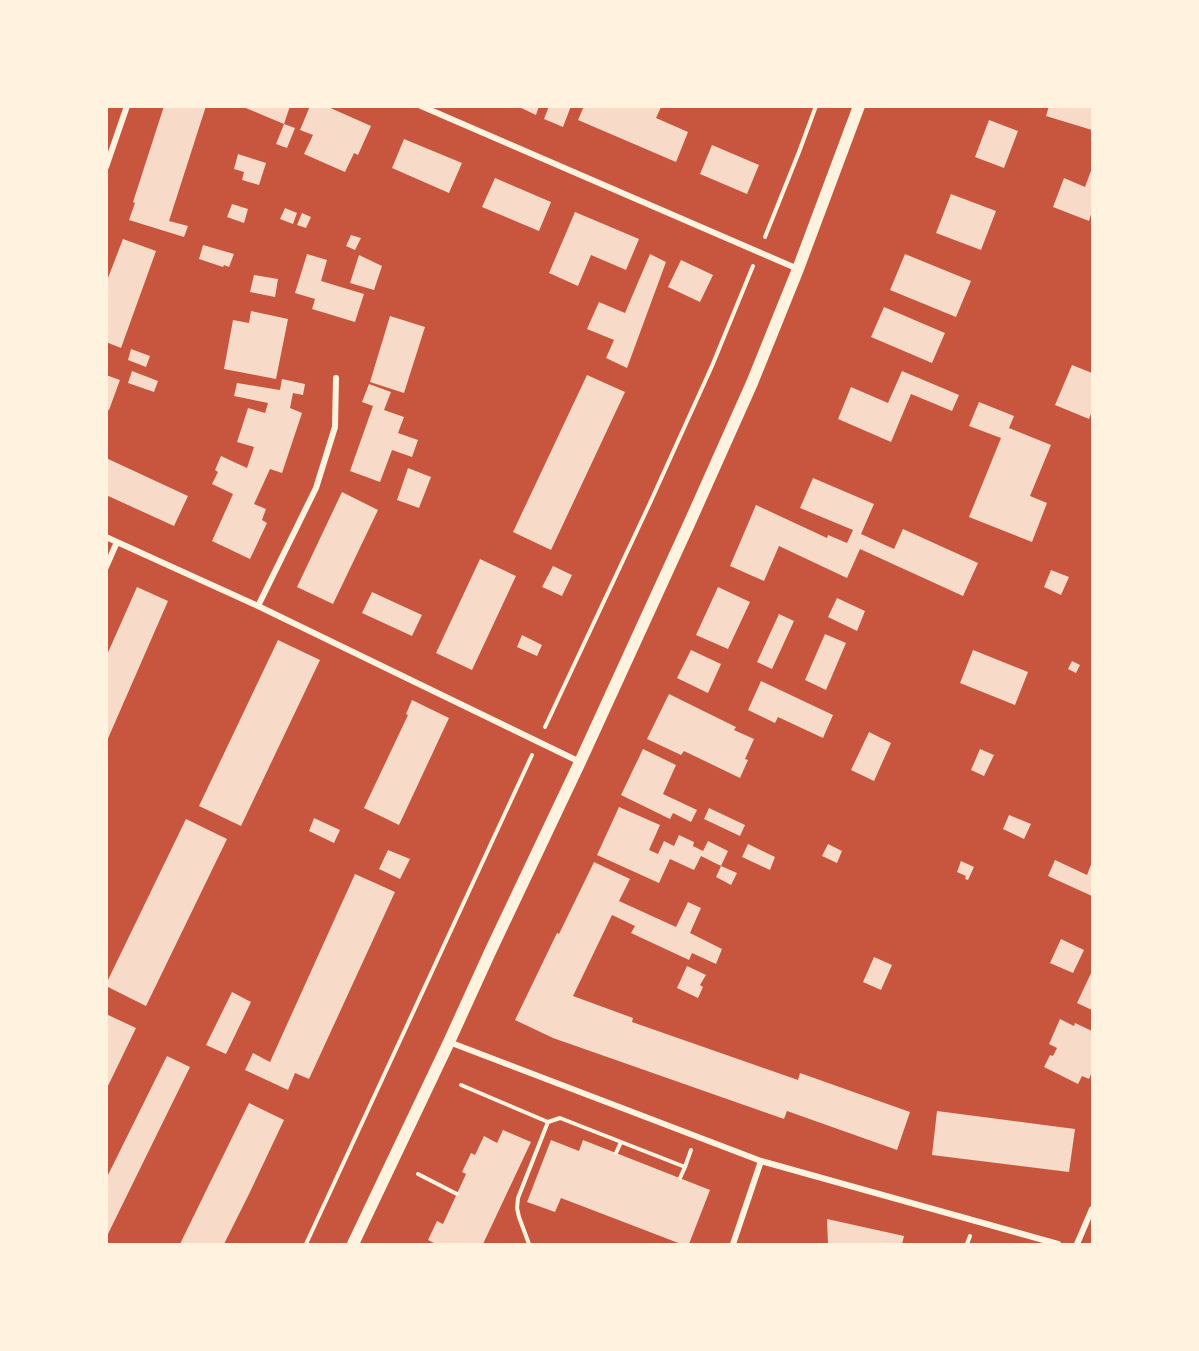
<!DOCTYPE html>
<html>
<head>
<meta charset="utf-8">
<style>
  body { margin:0 }
  #map { position:relative; width:1199px; height:1351px; overflow:hidden; background:#c8553d; font-family:Manrope,sans-serif }
  canvas { display:block }
  .frame { position:absolute; inset:0; border:108px solid #fff3e0; pointer-events:none }
</style>
</head>
<body>
<div id="map">
<canvas width="1199" height="1351"></canvas>
<div class="frame"></div>
</div>
<script>
const context = document.querySelector('canvas').getContext('2d');
context.lineJoin = 'round';
function paint(path, color) {
  context.fillStyle = color;
  context.fill(path, 'evenodd');
}
function shape(rows) {
  const path = new Path2D();
  for (const r of rows) {
    path.moveTo(r[0], r[1]);
    for (let i = 2; i < r.length; i += 2) path.lineTo(r[i], r[i + 1]);
  }
  return path;
}
function stroke(path, color, width, dash) {
  context.strokeStyle = color;
  context.lineWidth = width;
  context.lineCap = dash ? 'butt' : 'round';
  context.setLineDash(dash || []);
  context.stroke(path);
}
paint(shape([
  [164,106,206,106,169,221,188,226,184,237,129,220,135,203,133,202],
  [241,106,290,106,284,124,295,128,287,148,276,144,284,124],
  [310,106,326,106,371,126,358,155,354,153,345,172,304,154,313,135,300,130],
  [517,106,539,106,536,115],
  [549,106,571,106,563,127,544,119],
  [584,106,659,106,661,107,656,118,688,132,676,162,578,120],
  [1049,106,1092,106,1092,130,1046,116],
  [989,120,1018,131,1004,168,975,157],
  [404,139,462,163,449,193,392,168],
  [712,145,759,165,747,194,700,174],
  [238,154,266,163,259,185,242,180,244,172,234,169],
  [1092,168,1092,211,1089,221,1053,207,1064,178,1085,187],
  [495,178,551,202,539,231,482,207],
  [951,194,996,211,981,250,936,233],
  [232,204,248,209,244,223,227,217],
  [285,208,297,213,293,224,280,219],
  [575,212,639,239,626,270,591,255,578,286,549,273],
  [302,213,311,217,306,228,297,225],
  [351,235,361,238,355,250,346,246],
  [123,239,156,251,121,348,106,342,106,283],
  [203,245,234,254,229,267,224,265,223,267,199,259],
  [307,254,327,260,321,281,364,294,355,322,312,309,315,299,295,293],
  [650,254,666,262,627,368,606,358,614,340,587,329,599,302,625,313],
  [905,254,971,281,956,317,890,290],
  [359,255,382,266,374,290,350,283],
  [681,260,713,275,700,302,668,287],
  [254,275,278,279,275,297,250,292],
  [884,307,945,333,932,363,871,337],
  [251,311,288,319,276,379,224,369,233,320,249,323],
  [390,316,425,327,404,393,370,382],
  [131,349,150,356,146,367,128,360],
  [1072,365,1092,373,1092,411,1089,419,1055,405],
  [132,371,158,381,154,392,128,383],
  [902,371,959,395,952,411,911,394,891,442,838,419,851,387,888,403],
  [106,375,120,380,109,410,106,409],
  [587,375,625,392,551,550,513,532],
  [282,379,305,384,303,395,293,393,290,408,302,413,282,473,270,469,254,504,266,509,262,520,267,523,250,559,212,541,233,494,212,484,218,472,215,470,221,456,247,468,254,447,237,442,248,408,265,413,268,403,234,396,237,383,280,390],
  [369,384,391,392,384,410,404,417,398,433,418,440,412,457,392,450,380,482,350,471,373,406,362,402],
  [979,402,1014,416,1009,428,1051,445,1030,496,1047,503,1032,542,969,517,1001,438,969,426],
  [106,458,188,496,174,526,106,495],
  [408,468,431,477,419,508,397,500],
  [813,478,874,504,861,534,894,549,903,529,978,563,963,596,860,549,847,578,779,546,764,581,730,566,756,505,827,538,828,535,847,543,853,530,800,508],
  [342,492,378,510,333,604,297,587],
  [480,559,516,576,472,670,436,653],
  [553,566,572,575,562,596,542,587],
  [1051,570,1069,577,1061,595,1044,587],
  [137,587,168,601,106,743,106,657],
  [718,587,750,602,728,649,696,635],
  [372,592,422,615,412,636,362,613],
  [837,598,865,611,857,631,828,617],
  [779,614,794,621,772,669,757,662],
  [825,634,846,643,826,690,805,680],
  [522,635,542,645,537,656,517,647],
  [278,640,320,660,241,826,199,806],
  [691,650,721,664,708,693,677,678],
  [973,650,1028,672,1015,705,960,683],
  [1072,661,1080,665,1076,673,1068,669],
  [761,681,833,715,823,738,778,717,775,723,748,710],
  [669,694,736,727,734,730,754,739,745,759,748,760,740,778,684,751,681,755,647,739],
  [412,700,449,718,399,825,364,808,408,715,406,714],
  [869,732,891,743,874,781,851,770],
  [643,749,676,765,663,794,697,810,691,822,673,813,670,819,621,795],
  [980,749,994,755,984,776,971,770],
  [619,807,660,825,649,850,658,854,664,841,674,846,679,835,694,842,693,846,703,851,708,841,728,851,721,866,701,856,694,870,670,859,659,883,597,855],
  [709,808,745,825,740,836,704,819],
  [1009,815,1031,824,1024,839,1003,829],
  [314,818,340,830,334,843,309,831],
  [186,819,227,839,146,1006,106,986,106,984],
  [748,844,775,857,770,870,742,857],
  [828,844,842,851,837,863,822,856],
  [388,850,410,859,400,879,379,869],
  [1055,860,1087,875,1092,862,1092,896,1048,876],
  [961,861,974,867,968,880,965,879,966,876,957,872],
  [594,862,630,879,619,901,676,927,688,902,701,908,690,933,722,949,716,964,692,953,689,960,631,933,635,926,612,915,573,996,633,1018,632,1022,798,1080,800,1073,910,1112,897,1150,787,1111,784,1119,553,1038,515,1020,557,933,559,934],
  [721,866,737,873,731,885,716,877],
  [355,874,395,892,309,1079,295,1073,288,1090,245,1070,253,1053,270,1062],
  [1061,939,1084,950,1073,973,1050,963],
  [874,957,892,965,881,990,863,982],
  [687,966,706,975,700,985,703,987,698,998,677,988],
  [1092,971,1092,1010,1077,1003],
  [232,992,251,1002,226,1054,206,1045],
  [106,1014,136,1028,106,1090],
  [1060,1019,1074,1026,1075,1023,1092,1031,1092,1072,1089,1079,1082,1076,1078,1084,1044,1067,1050,1055,1053,1056,1057,1048,1049,1044],
  [167,1056,190,1067,106,1238,106,1179],
  [249,1103,284,1120,250,1192,224,1244,180,1244],
  [937,1111,1075,1129,1069,1172,932,1155],
  [503,1130,531,1142,483,1244,434,1244,434,1243,428,1240,437,1221,443,1224,466,1174,462,1172,471,1153,475,1155,484,1136,497,1143],
  [551,1140,579,1151,583,1140,710,1190,689,1244,681,1244,561,1198,555,1212,527,1202],
  [827,1219,904,1236,902,1244,828,1244]
]), '#f7dbc8');
stroke(shape([
  [765,237,799,152,816,106],
  [545,727,650,503,712,366,753,266],
  [461,1085,548,1122,560,1118,685,1167,691,1150],
  [616,1153,621,1142],
  [418,1174,457,1194],
  [680,1178,685,1167],
  [306,1244,532,755],
  [529,1244,519,1217,517,1208,518,1198,548,1122],
  [967,1244,970,1236]
]), '#fff3e0', 4);
stroke(shape([
  [421,106,798,269],
  [106,167,127,106],
  [106,537,258,606,580,762],
  [106,567,117,542],
  [258,606,316,488,335,427,336,378],
  [449,1042,761,1161,1058,1244],
  [733,1244,761,1161],
  [1077,1244,1092,1209]
]), '#fff3e0', 6);
stroke(shape([
  [353,1244,449,1042,490,952,580,762,689,524,752,383,798,269,859,106]
]), '#fff3e0', 12);
</script>
</body>
</html>
